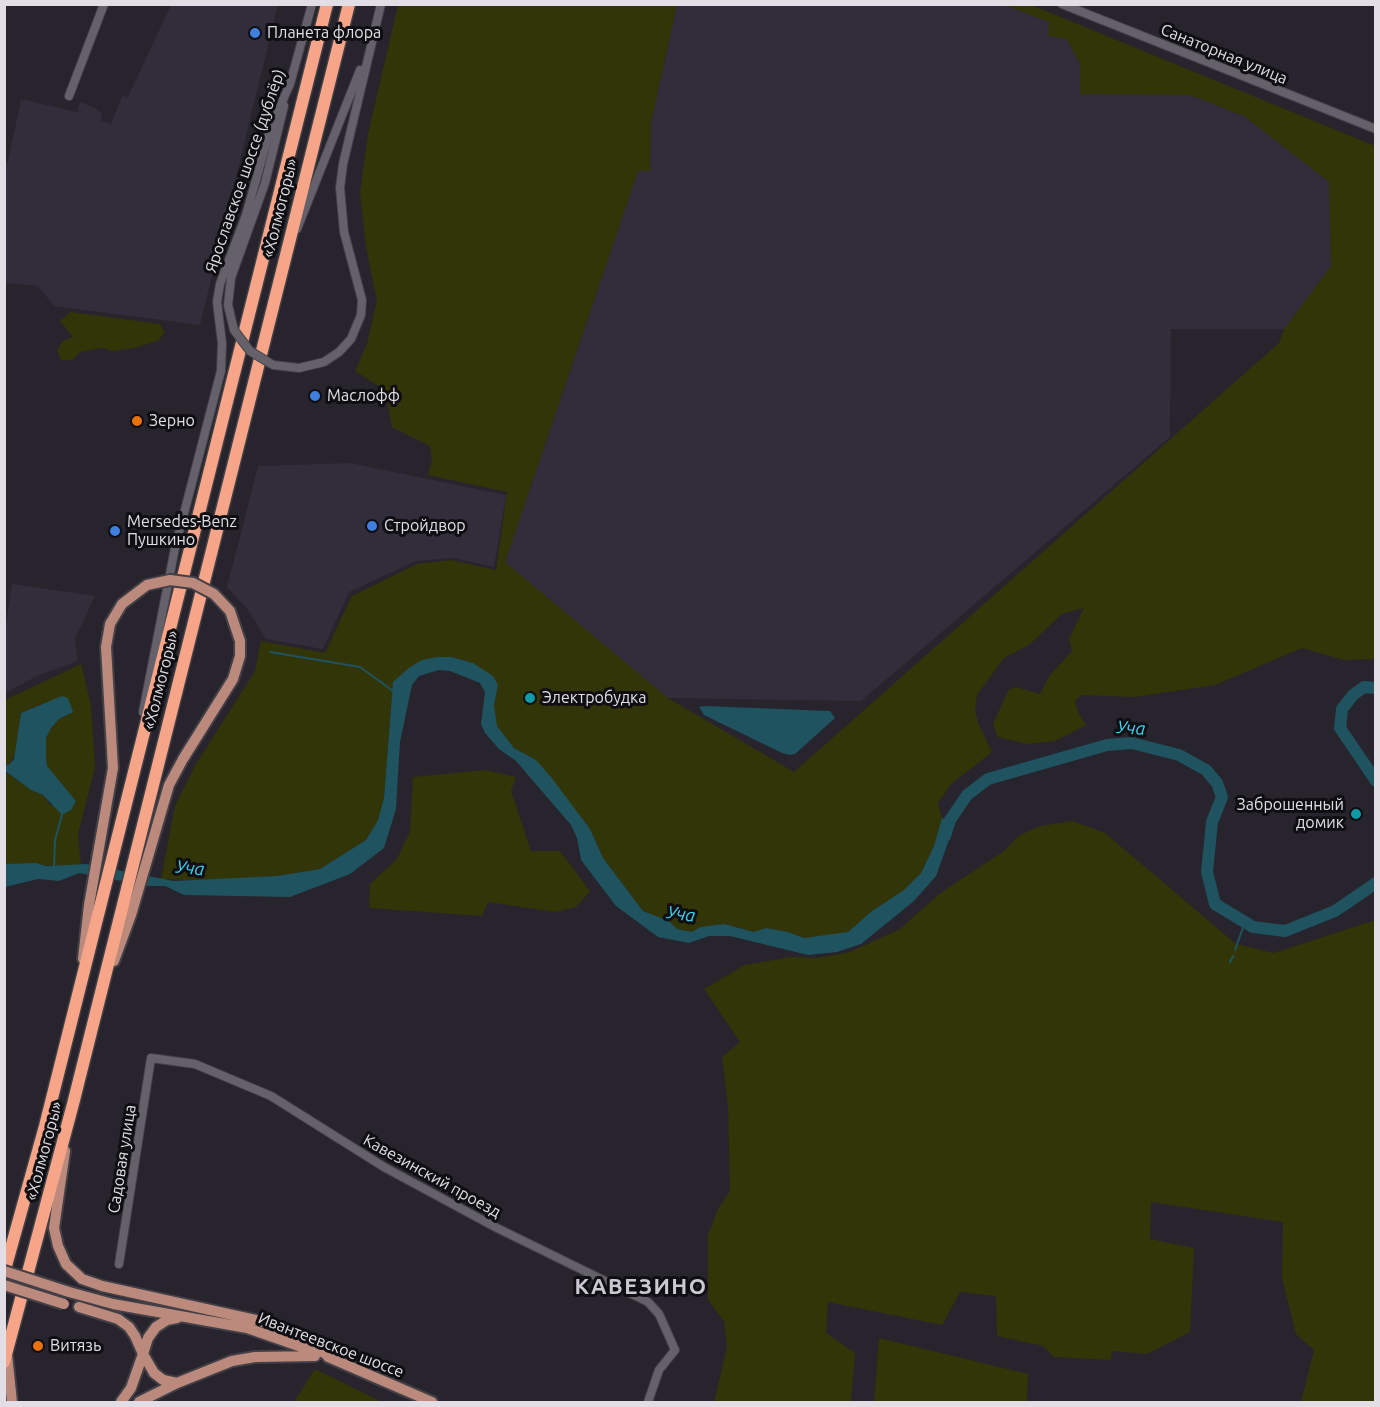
<!DOCTYPE html>
<html>
<head>
<meta charset="utf-8">
<style>
  body { margin:0 }
  #map { position:relative; width:1380px; height:1407px; overflow:hidden; background:#27242d; font-family:Ubuntu,sans-serif }
  canvas { display:block }
  .frame { position:absolute; inset:0; border:6px solid #e1dfe5; pointer-events:none }
</style>
</head>
<body>
<div id="map">
<canvas width="1380" height="1407"></canvas>
<div class="frame"></div>
</div>
<script>
const context = document.querySelector('canvas').getContext('2d');
context.lineJoin = 'round';
function paint(path, color) {
  context.fillStyle = color;
  context.fill(path, 'evenodd');
}
function shape(rows) {
  const path = new Path2D();
  for (const r of rows) {
    path.moveTo(r[0], r[1]);
    for (let i = 2; i < r.length; i += 2) path.lineTo(r[i], r[i + 1]);
  }
  return path;
}
function stroke(path, color, width, dash) {
  context.strokeStyle = color;
  context.lineWidth = width;
  context.lineCap = dash ? 'butt' : 'round';
  context.setLineDash(dash || []);
  context.stroke(path);
}
function label(font, color, halo, rows, align = 'center') {
  context.font = font + ' Ubuntu,sans-serif';
  context.lineWidth = 6;
  context.setLineDash([]);
  context.textBaseline = 'middle';
  context.strokeStyle = halo;
  context.fillStyle = color;
  for (const [text, x, y, turn = 0] of rows) {
    context.save();
    context.translate(x, y);
    context.rotate((+turn || 0) * Math.PI / 180);
    context.textAlign = isNaN(turn) ? turn : align;
    if (halo) context.strokeText(text, 0, 0);
    context.fillText(text, 0, 0);
    context.restore();
  }
}
paint(shape([
  [171,5,278,5,200,325,54,306,38,286,5,283,5,163,8,162,21,99,77,112,80,102,93,107,102,114,101,121,111,124,122,96,128,97],
  [677,5,1005,5,1049,22,1067,39,1080,64,1081,94,1190,95,1244,116,1329,182,1331,266,1284,329,1171,329,1170,437,861,701,668,698,505,562,638,171,650,171,651,123],
  [350,463,506,495,494,567,452,558,416,561,349,592,323,649,266,639,248,610,227,587,258,466],
  [12,584,95,596,75,639,78,661,39,675,5,693,5,629]
]), '#322d3a');
paint(shape([
  [398,5,677,5,651,123,650,171,638,171,505,562,668,698,794,772,1279,343,1284,329,1331,266,1329,182,1244,116,1190,95,1080,94,1080,64,1067,39,1048,36,1049,22,1005,5,1031,5,1375,146,1375,659,1344,660,1302,648,1215,685,1135,697,1081,695,1075,701,1078,712,1086,725,1055,741,1027,744,998,737,993,723,1009,690,1016,687,1040,694,1050,675,1072,651,1069,639,1084,608,1062,614,1030,644,1004,658,977,695,975,711,979,725,992,752,951,784,938,803,942,818,934,846,921,873,904,890,872,911,848,932,839,935,804,938,788,932,766,928,755,932,724,924,700,927,692,932,677,929,669,921,643,911,603,858,590,829,536,760,514,748,497,726,494,706,498,685,473,663,451,657,393,682,384,798,378,820,366,840,320,869,277,876,207,881,161,879,175,806,196,764,255,671,261,641,325,653,352,596,417,564,451,560,496,570,507,492,428,475,432,460,430,446,392,427,387,400,380,387,355,371,367,344,377,301,366,247,360,193,368,134],
  [70,312,160,324,165,333,157,341,134,348,113,351,102,348,80,352,72,360,61,360,57,350,63,341,73,337,60,321],
  [81,664,91,705,95,767,78,834,81,866,5,864,4,771,31,790,43,795,50,805,76,801,47,766,46,758,46,738,51,728,59,719,67,716,42,704,21,713,16,752,9,765,5,764,5,700],
  [485,770,516,777,511,791,531,851,560,851,590,891,576,907,555,912,488,902,482,916,369,908,370,884,397,859,410,832,413,777],
  [1072,821,1105,833,1236,944,1274,953,1375,920,1375,1402,1301,1402,1314,1350,1296,1334,1282,1278,1283,1222,1151,1202,1150,1239,1194,1248,1190,1332,1147,1354,1112,1351,1111,1360,1054,1357,1043,1346,997,1336,996,1296,960,1292,942,1325,828,1302,826,1333,855,1353,851,1402,714,1402,727,1347,724,1321,708,1300,708,1235,718,1209,730,1191,728,1105,722,1057,740,1042,704,989,745,965,791,957,817,958,850,952,900,929,939,894,1004,851,1020,835,1041,826],
  [879,1338,1028,1374,1027,1402,874,1402],
  [315,1369,382,1402,294,1402]
]), '#323507');
paint(shape([
  [437,657,451,657,473,663,493,676,498,685,494,706,497,726,514,748,536,760,551,777,590,829,603,858,643,911,669,921,677,929,692,932,700,927,724,924,754,932,766,928,788,932,804,938,848,932,872,911,904,890,921,873,934,846,942,818,955,823,936,876,914,901,861,944,837,952,808,955,730,936,709,936,689,943,658,937,616,906,581,860,577,838,571,825,516,761,499,749,485,733,481,724,485,692,480,683,450,671,439,670,419,676,412,685,400,742,396,809,384,848,350,874,290,897,184,895,165,886,148,886,79,873,59,881,38,879,5,887,5,864,36,863,46,866,86,864,174,881,277,876,320,869,366,840,378,820,384,798,393,682,410,667,422,660],
  [62,696,68,698,73,712,59,719,51,728,46,738,46,758,47,766,76,801,71,810,62,815,43,795,31,790,5,771,4,764,9,765,14,759,21,713],
  [704,706,830,711,835,718,795,754,790,755,782,753,704,715,699,707]
]), '#1f535f');
stroke(shape([
  [270,652,360,667,393,691],
  [54,868,55,840,62,815],
  [1235,950,1245,922],
  [1230,962,1233,956]
]), '#1f535f', 2);
stroke(shape([
  [1376,688,1364,687,1353,695,1342,709,1340,728,1376,781],
  [945,836,950,820,967,795,988,779,1107,745,1132,743,1179,755,1206,770,1217,783,1222,797,1212,822,1207,872,1215,904,1253,927,1285,931,1335,911,1376,883]
]), '#1f535f', 12);
const minor = shape([
  [1062,4,1376,129],
  [69,96,104,4],
  [297,229,360,70],
  [231,278,265,183,284,106],
  [361,315,362,300,344,232,340,188,343,164,381,4],
  [143,712,175,548,221,371,222,343,217,302,220,284,246,215,271,127,290,84,312,4],
  [119,1264,151,1058,195,1064,271,1096,384,1167,497,1228,648,1302,659,1314,675,1350,659,1370,648,1402]
]);
const major = shape([
  [83,959,89,905,113,768,106,647],
  [114,961,131,915,169,785,183,759,233,679,240,656,240,641],
  [65,1151,54,1228,58,1246,66,1264,82,1279,102,1286,260,1321,296,1336,332,1358],
  [69,1292,113,1304,247,1328,310,1350],
  [79,1307,118,1319,129,1327,135,1336,143,1354,131,1388,121,1402],
  [7,1354,12,1402],
  [328,1357,432,1402],
  [177,1383,163,1380,154,1373,143,1354,148,1338,156,1327,167,1320,177,1318],
  [139,1402,177,1383,232,1361,255,1357,315,1356]
]);
const highway = shape([
  [4,1273,45,1126,327,4],
  [4,1362,73,1104,349,4]
]);
stroke(minor, '#423f47', 10);
stroke(major, '#423f47', 14);
stroke(highway, '#423f47', 15);
stroke(minor, '#64616b', 8);
stroke(major, '#bc8a7c', 10);
stroke(highway, '#f6a588', 12);
const minorBridge = shape([
  [231,278,228,305,234,330,250,351,273,365,299,368,324,362,339,352,351,339,361,315]
]);
const majorBridge = shape([
  [106,647,110,624,122,604,147,585,170,580,193,583,214,594,230,611,240,641],
  [4,1271,69,1292],
  [4,1285,64,1304]
]);
stroke(minorBridge, '#423f47', 10, []);
stroke(majorBridge, '#423f47', 14, []);
stroke(minorBridge, '#64616b', 8);
stroke(majorBridge, '#bc8a7c', 10);
for (const [x, y, r, color] of [
  [255,33,6,"#3f7fe0"],
  [315,396,6,"#3f7fe0"],
  [137,421,6,"#e8710a"],
  [372,526,6,"#3f7fe0"],
  [115,531,6,"#3f7fe0"],
  [530,698,6,"#0f9aa8"],
  [1356,814,6,"#0f9aa8"],
  [38,1346,6,"#e8710a"]
]) {
  const dot = new Path2D();
  dot.arc(x, y, r, 0, 2 * Math.PI);
  context.fillStyle = color;
  context.fill(dot);
  stroke(dot, '#0f0e12', 2);
}
label('16px', '#e1dfe5', '#0f0e12', [
  ["Планета флора",267,33],
  ["Маслофф",327,396],
  ["Зерно",149,421],
  ["Mersedes-Benz",127,522],
  ["Пушкино",127,540],
  ["Стройдвор",384,526],
  ["Электробудка",542,698],
  ["Заброшенный",1344,805,"right"],
  ["домик",1344,823,"right"],
  ["Витязь",50,1346]
], 'left');
label('16px', '#e1dfe5', '#0f0e12', [
  ["Санаторная улица",1224,54,22],
  ["Ярославское шоссе (дублёр)",245,171,-71],
  ["«Холмогоры»",280,208,-76],
  ["«Холмогоры»",161,680,-76],
  ["«Холмогоры»",44,1151,-75],
  ["Садовая улица",122,1159,-81],
  ["Кавезинский проезд",432,1176,29],
  ["Ивантеевское шоссе",331,1345,21]
]);
label('italic 18px', '#41d2f1', '#0f0e12', [
  ["Уча",1131,728,4],
  ["Уча",190,868,6],
  ["Уча",681,914,8]
]);
context.letterSpacing = '1.5px';
label('bold 22px', '#ccc8d3', '#0f0e12', [
  ["КАВЕЗИНО",641,1287]
]);
context.letterSpacing = '0px';
</script>
</body>
</html>
